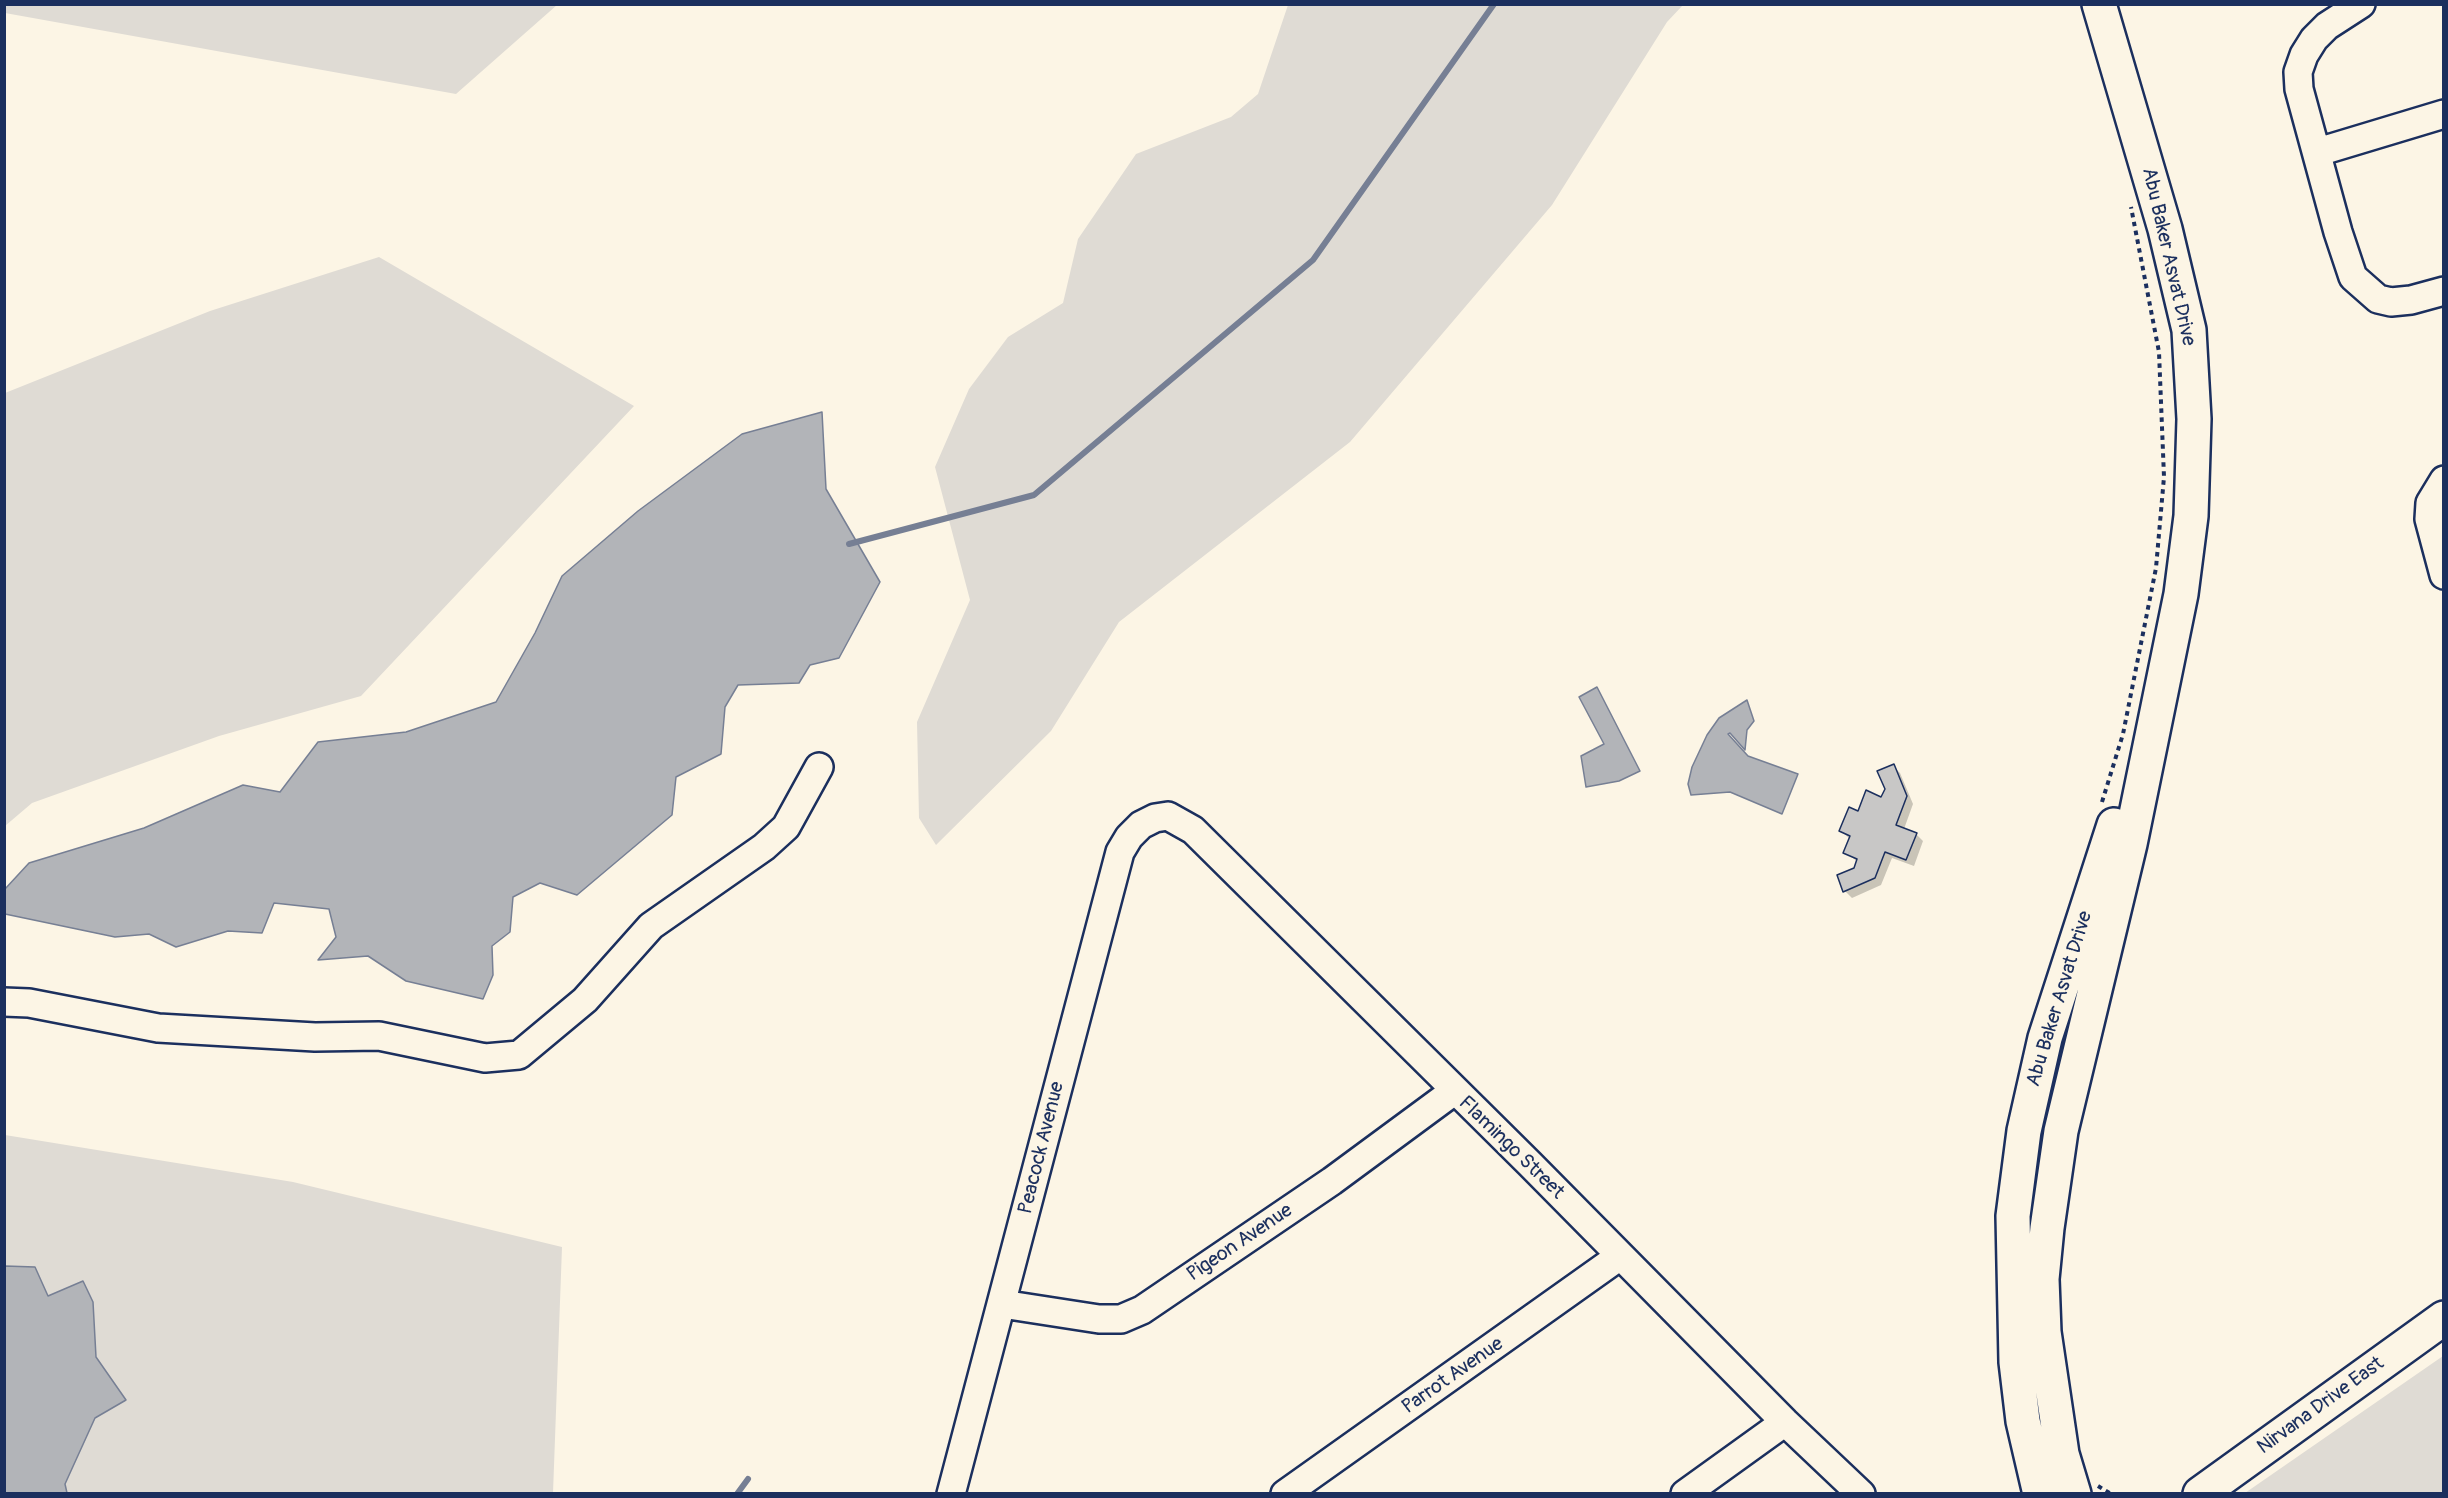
<!DOCTYPE html>
<html>
<head>
<meta charset="utf-8">
<style>
  body { margin:0 }
  #map { position:relative; width:2448px; height:1498px; overflow:hidden; background:#fcf5e5; font-family:Pangolin,sans-serif }
  canvas { display:block }
  .frame { position:absolute; inset:0; border:6px solid #1b2f5e; pointer-events:none }
</style>
</head>
<body>
<div id="map">
<canvas width="2448" height="1498"></canvas>
<div class="frame"></div>
</div>
<script>
const context = document.querySelector('canvas').getContext('2d');
context.lineJoin = 'round';
function paint(path, color) {
  context.fillStyle = color;
  context.fill(path, 'evenodd');
}
function shape(rows) {
  const path = new Path2D();
  for (const r of rows) {
    path.moveTo(r[0], r[1]);
    for (let i = 2; i < r.length; i += 2) path.lineTo(r[i], r[i + 1]);
  }
  return path;
}
function stroke(path, color, width, dash) {
  context.strokeStyle = color;
  context.lineWidth = width;
  context.lineCap = dash ? 'butt' : 'round';
  context.setLineDash(dash || []);
  context.stroke(path);
}
function label(font, color, halo, rows, align = 'center') {
  context.font = font + ' Pangolin,sans-serif';
  context.lineWidth = 4.5;
  context.setLineDash([]);
  context.textBaseline = 'middle';
  context.strokeStyle = halo;
  context.fillStyle = color;
  for (const [text, x, y, turn = 0] of rows) {
    context.save();
    context.translate(x, y);
    context.rotate((+turn || 0) * Math.PI / 180);
    context.textAlign = isNaN(turn) ? turn : align;
    if (halo) context.strokeText(text, 0, 0);
    context.fillText(text, 0, 0);
    context.restore();
  }
}
paint(shape([
  [4,5,5,4,557,5,456,94,5,13],
  [1288,5,1683,5,1667,22,1552,205,1350,442,1119,622,1051,731,936,845,919,818,917,722,970,600,935,467,969,389,1008,337,1063,303,1078,239,1136,154,1231,117,1258,94],
  [379,257,634,406,361,696,219,736,32,803,5,826,5,393,210,311],
  [5,1135,293,1182,562,1247,553,1493,67,1493,65,1484,95,1418,126,1400,96,1357,93,1302,83,1281,48,1296,35,1267,5,1266],
  [2443,1356,2443,1493,2245,1493]
]), '#dfdbd4');
const water = shape([
  [822,412,826,489,880,582,839,658,810,665,799,683,738,685,725,707,721,754,676,777,672,815,577,895,540,883,513,897,510,932,492,946,493,975,483,999,406,981,368,956,318,960,336,937,329,909,274,903,262,933,228,931,176,947,149,934,115,937,5,914,5,889,29,863,144,828,243,785,280,792,318,742,406,732,496,702,535,633,562,576,638,511,742,434,822,412],
  [1597,687,1640,771,1619,781,1586,787,1581,756,1604,744,1579,697,1597,687],
  [1747,700,1754,721,1747,730,1745,750,1730,733,1728,734,1748,756,1798,774,1782,814,1730,792,1691,795,1688,784,1692,767,1707,735,1719,718,1747,700],
  [5,1266,35,1267,48,1296,83,1281,93,1302,96,1357,126,1400,95,1418,65,1484,67,1493,5,1493,5,1266]
]);
paint(water, '#b2b4b8');
stroke(water, '#767f94', 1.5);
paint(shape([
  [1893,766,1900,773,1913,804,1904,829,1916,834,1923,841,1914,866,1892,858,1881,885,1852,898,1845,891,1858,862,1845,852,1850,839,1841,831,1859,813,1882,799]
]), '#0003');
stroke(shape([
  [849,544,1034,495,1313,260,1494,4],
  [737,1494,748,1479]
]), '#767f94', 6);
const building = shape([
  [1894,764,1907,796,1896,825,1917,833,1906,860,1885,852,1875,878,1843,892,1837,875,1854,868,1857,859,1843,853,1850,836,1839,831,1849,807,1858,811,1866,790,1881,797,1885,789,1877,771,1894,764]
]);
paint(building, '#c8c7c6');
stroke(building, '#1b2f5e', 1.5);
const minor = shape([
  [2361,4,2327,26,2314,39,2304,55,2298,72,2299,89,2338,232,2353,277,2378,299,2391,302,2411,300,2444,291],
  [2318,152,2444,114],
  [2444,480,2430,503,2429,519,2444,575],
  [4,1002,29,1003,158,1028,315,1037,379,1036,485,1058,519,1055,585,1000,651,926,764,847,786,827,819,767],
  [1002,1304,1099,1319,1121,1319,1142,1310,1332,1181,1454,1091],
  [951,1494,1120,852,1129,837,1141,825,1155,818,1168,816,1193,830,1530,1164,1785,1422,1861,1494],
  [1285,1494,1620,1256],
  [1685,1494,1785,1422]
]);
const major = shape([
  [2040,1494,2023,1421,2016,1362,2013,1216,2024,1131,2045,1038,2114,825],
  [2074,1494,2062,1454,2044,1332,2042,1279,2047,1228,2061,1131,2130,844,2181,594,2191,516,2194,419,2189,330,2165,229,2099,4],
  [2200,1494,2444,1318]
]);
stroke(minor, '#1b2f5e', 32);
stroke(major, '#1b2f5e', 38);
stroke(shape([
  [2102,802,2123,734,2156,568,2164,477,2159,352,2131,207],
  [2098,1486,2111,1494]
]), '#1b2f5e', 4, [4.5, 4.5]);
stroke(minor, '#fcf5e5', 27);
stroke(major, '#fcf5e5', 33);
label('20px', '#1b2f5e', '#fcf5e5', [
  ["Abu Baker Asvat Drive",2168,257,77],
  ["Abu Baker Asvat Drive",2060,999,-73],
  ["Peacock Avenue",1042,1148,-76],
  ["Flamingo Street",1511,1148,44],
  ["Pigeon Avenue",1240,1243,-34],
  ["Parrot Avenue",1453,1376,-35],
  ["Nirvana Drive East",2321,1406,-36]
]);
</script>
</body>
</html>
